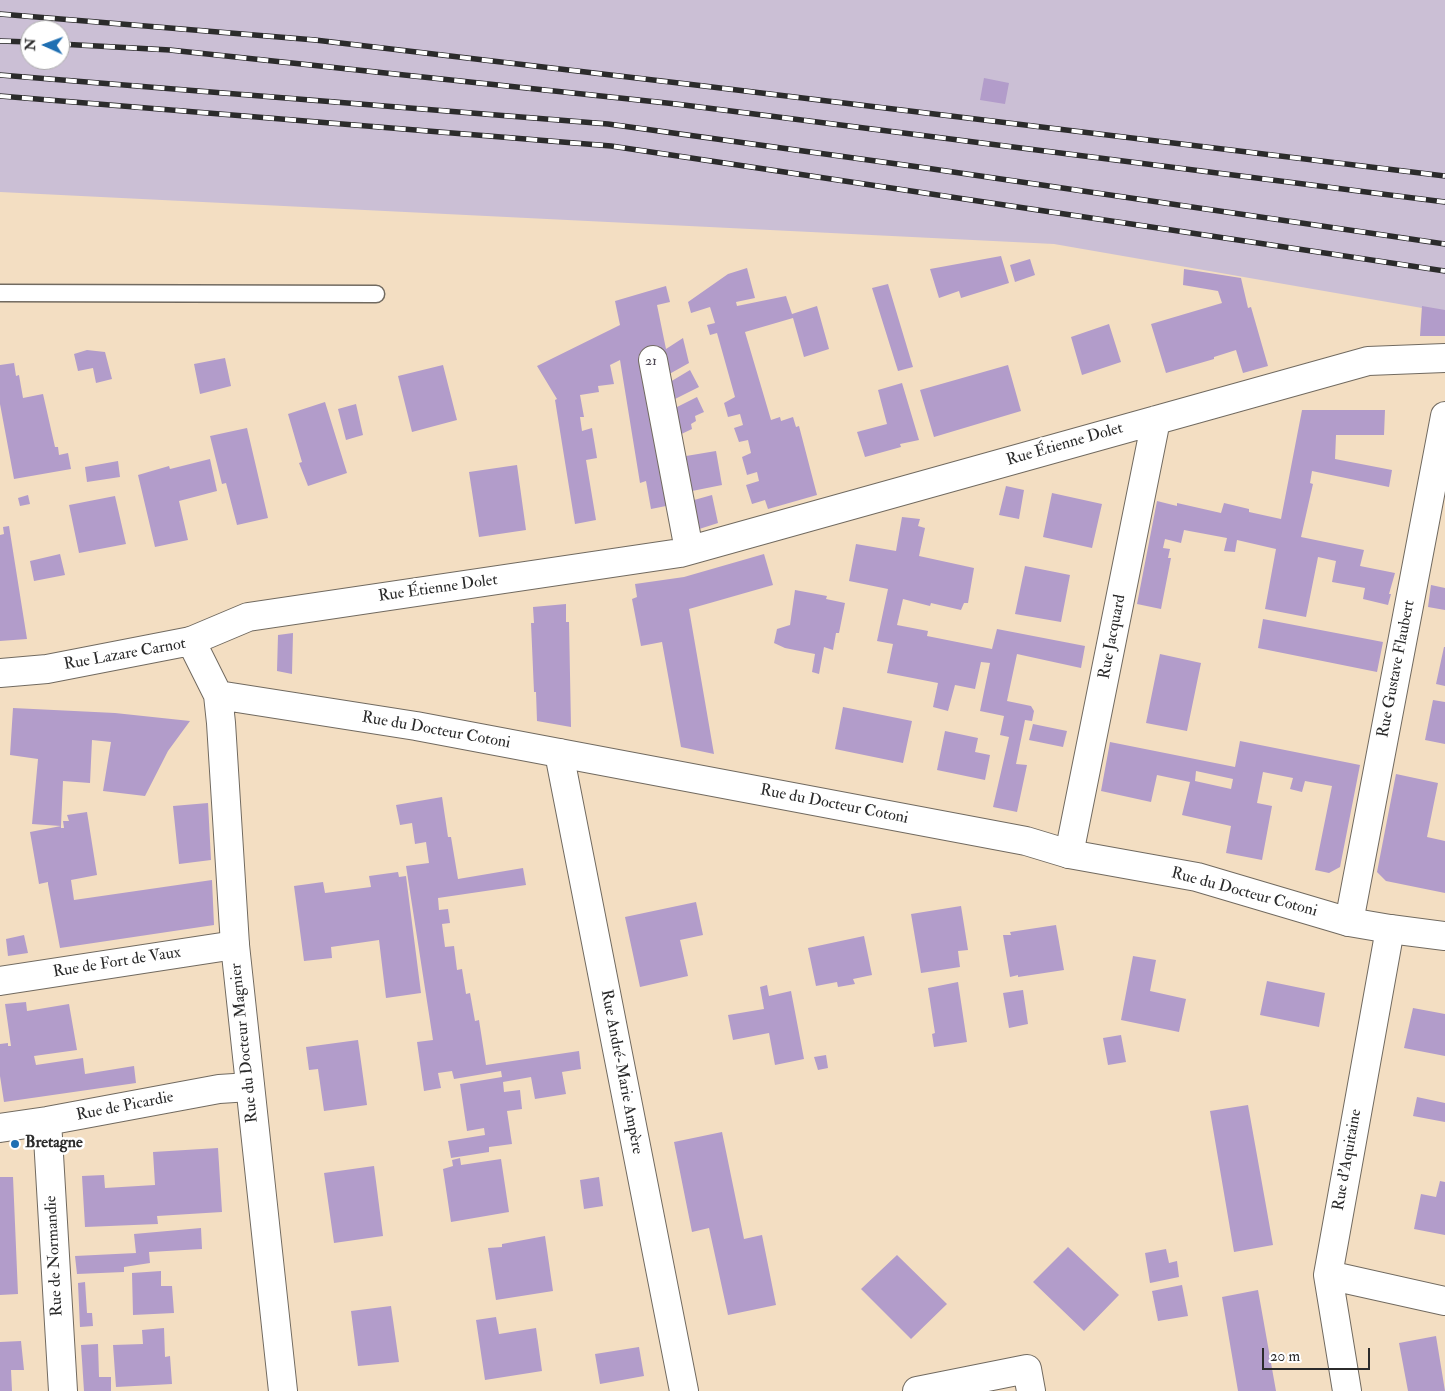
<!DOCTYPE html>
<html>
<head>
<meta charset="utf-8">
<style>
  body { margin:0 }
  #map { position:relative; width:1445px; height:1391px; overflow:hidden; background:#f3dec2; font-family:"IM FELL Double Pica",serif }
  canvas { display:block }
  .north { position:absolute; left:20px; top:20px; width:50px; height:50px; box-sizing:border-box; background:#fff; border:1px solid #aaa; border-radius:50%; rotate:272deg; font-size:14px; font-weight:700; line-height:20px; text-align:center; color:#2b2b2b }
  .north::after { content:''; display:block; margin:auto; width:18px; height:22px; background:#1f6fb2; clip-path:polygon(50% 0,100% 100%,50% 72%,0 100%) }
  .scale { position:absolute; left:1262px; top:1348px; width:108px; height:22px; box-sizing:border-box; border:2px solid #2b2b2b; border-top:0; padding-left:6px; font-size:15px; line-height:18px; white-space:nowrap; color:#2b2b2b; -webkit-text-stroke:4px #fff; paint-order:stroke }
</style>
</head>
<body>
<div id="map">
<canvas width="1445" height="1391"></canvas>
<div class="north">N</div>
<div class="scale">20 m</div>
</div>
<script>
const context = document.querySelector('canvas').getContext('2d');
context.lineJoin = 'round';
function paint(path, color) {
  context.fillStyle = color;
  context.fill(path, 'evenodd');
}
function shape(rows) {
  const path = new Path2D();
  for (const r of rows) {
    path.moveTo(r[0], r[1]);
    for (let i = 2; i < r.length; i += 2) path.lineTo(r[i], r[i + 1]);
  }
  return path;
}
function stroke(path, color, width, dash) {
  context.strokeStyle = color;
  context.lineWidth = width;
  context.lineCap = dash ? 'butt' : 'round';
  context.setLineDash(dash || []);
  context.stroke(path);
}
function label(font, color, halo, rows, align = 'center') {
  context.font = font + ' "IM FELL Double Pica",serif';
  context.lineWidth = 5;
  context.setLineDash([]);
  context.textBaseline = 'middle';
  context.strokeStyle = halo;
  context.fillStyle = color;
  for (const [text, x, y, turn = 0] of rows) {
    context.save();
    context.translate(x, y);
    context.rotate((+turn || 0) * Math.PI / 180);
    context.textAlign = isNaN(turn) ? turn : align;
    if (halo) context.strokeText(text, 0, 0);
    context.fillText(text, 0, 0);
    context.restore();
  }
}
paint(shape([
  [0,0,1445,0,1445,312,1054,244,0,192],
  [30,30,60,30,60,60,30,60]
]), '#cbbfd5');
paint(shape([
  [984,78,1009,83,1005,104,980,100],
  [1001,256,1009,283,961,298,959,291,939,298,930,269],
  [1030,259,1035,275,1015,282,1010,265],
  [747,268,755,298,736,302,737,306,786,296,792,314,817,306,829,349,804,357,793,318,745,332,771,420,780,417,781,421,793,417,796,427,799,426,817,495,768,509,765,500,752,504,746,485,759,481,757,472,747,475,742,457,751,453,748,440,739,442,734,428,743,425,740,414,728,417,724,403,735,397,717,333,710,335,707,325,715,323,710,307,691,313,688,302,728,274],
  [1184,269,1241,278,1248,308,1251,307,1268,366,1243,373,1236,350,1214,357,1214,359,1166,373,1151,324,1222,303,1218,291,1183,285],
  [888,284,913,367,898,371,872,288],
  [666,286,670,302,657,305,666,349,683,338,689,363,664,377,671,505,651,509,646,481,640,483,620,360,610,365,614,384,598,386,599,392,580,395,584,417,580,417,582,431,592,428,597,458,586,460,596,520,575,524,555,400,557,399,537,366,620,325,615,301],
  [1422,306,1445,310,1445,336,1420,336],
  [1109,324,1121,362,1082,375,1071,337],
  [87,350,105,352,112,379,96,383,93,368,78,371,74,354],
  [225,358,231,386,200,394,194,364],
  [14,363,16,376,19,375,23,398,43,394,55,447,58,447,59,455,68,453,71,469,14,479,0,404,0,365],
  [443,365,457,420,412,432,398,376],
  [1008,365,1021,411,934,437,920,390],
  [690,370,699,387,669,402,665,385],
  [902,383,919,440,900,444,901,447,865,457,857,432,887,424,878,390],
  [697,397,704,412,695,416,696,421,691,424,692,429,675,437,671,410],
  [325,402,347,473,308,486,299,463,302,462,288,414],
  [356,404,363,435,346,440,338,409],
  [1302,410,1385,410,1384,435,1336,435,1335,459,1392,470,1389,487,1312,471,1310,483,1313,484,1301,537,1364,550,1360,566,1395,573,1389,594,1391,594,1388,605,1363,599,1365,588,1332,582,1336,561,1318,557,1306,617,1265,609,1276,549,1237,540,1235,552,1224,551,1227,538,1184,530,1181,543,1165,539,1163,548,1170,549,1168,558,1171,558,1161,609,1137,604,1157,501,1177,506,1177,503,1221,513,1224,503,1249,509,1249,512,1281,519],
  [247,428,268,518,237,525,226,483,222,484,210,436],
  [716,451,722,485,692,491,686,456],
  [210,459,217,491,179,501,188,540,155,547,138,475,169,466,170,469],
  [118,461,120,477,87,482,85,467],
  [517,465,526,530,479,537,469,472],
  [1006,486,1024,490,1019,519,999,515],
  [1052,493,1102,504,1092,548,1043,537],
  [28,495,30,504,20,506,18,498],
  [712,495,718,523,693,531,687,502],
  [115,496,126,544,79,553,69,505],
  [902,517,920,519,918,526,925,528,919,556,974,568,968,603,964,603,961,610,931,603,930,606,903,599,897,625,928,631,927,636,992,649,997,629,1085,646,1081,668,1017,654,1007,701,1031,706,1034,711,1032,721,1025,720,1016,764,1027,765,1017,812,993,807,1009,737,1000,735,1004,716,980,711,990,663,981,662,975,689,955,685,948,711,933,707,938,683,887,673,893,644,877,641,888,589,849,581,856,544,896,551],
  [9,526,27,639,0,641,0,535,4,534,3,527],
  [60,554,65,575,34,581,30,561],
  [764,554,773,585,689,609,714,754,681,747,662,642,641,646,632,599,637,597,635,584,684,577],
  [1025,566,1070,575,1061,622,1015,614],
  [1431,585,1445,588,1445,610,1428,607],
  [795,590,827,596,826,599,845,603,839,633,836,633,833,650,824,647,819,674,812,672,815,654,785,648,774,643,777,629,790,625],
  [566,604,566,622,569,622,571,727,537,721,536,692,534,692,531,623,534,623,533,607],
  [1263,619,1383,642,1377,672,1258,648],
  [293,633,292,674,277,671,278,635],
  [1444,647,1445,647,1445,686,1436,684],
  [1160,654,1201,663,1187,731,1146,723],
  [1433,700,1445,702,1445,744,1425,740],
  [843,707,912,721,903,763,835,749],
  [13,708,115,713,190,721,168,751,145,796,103,791,111,742,92,740,90,783,63,781,61,826,61,828,64,828,63,821,69,821,67,815,87,812,97,875,71,880,74,900,212,880,214,925,60,948,48,884,48,882,39,884,30,832,61,826,32,824,38,759,10,755],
  [1033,724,1067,731,1063,747,1029,740],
  [945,731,978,738,975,752,990,755,985,780,937,770],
  [1240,741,1360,765,1340,867,1329,873,1315,870,1332,786,1305,781,1302,792,1290,789,1293,778,1263,772,1257,803,1272,806,1262,860,1226,853,1231,826,1182,815,1190,782,1157,775,1151,802,1101,791,1110,742,1235,767],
  [1196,771,1233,779,1231,789,1195,781],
  [1396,774,1438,783,1427,837,1445,841,1445,893,1386,881,1377,872],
  [442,797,448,837,451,837,458,879,523,868,526,885,438,898,439,910,448,909,450,923,442,924,445,947,454,946,457,970,462,969,466,994,470,993,475,1021,479,1020,486,1065,579,1051,581,1069,562,1072,566,1094,535,1099,531,1077,503,1082,504,1092,520,1090,522,1109,507,1111,512,1144,489,1147,489,1152,451,1158,448,1141,485,1135,484,1128,467,1131,460,1084,502,1077,501,1071,454,1079,452,1071,438,1073,441,1088,424,1091,417,1042,433,1040,406,866,429,863,426,842,415,844,412,823,400,825,396,805],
  [208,803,211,860,179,864,173,806],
  [398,872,399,877,406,876,421,993,386,998,379,940,331,947,332,958,304,961,294,886,323,882,325,893,371,887,369,876],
  [696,902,703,935,680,940,688,976,640,987,625,917],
  [961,906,968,950,958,951,960,967,921,973,911,914],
  [1056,925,1064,970,1018,977,1018,975,1010,977,1003,935,1011,935,1010,932],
  [24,935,28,953,8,956,6,939],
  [864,936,872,975,853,979,855,984,838,987,837,982,816,986,808,948],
  [1133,956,1156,960,1150,991,1186,999,1179,1032,1121,1020],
  [1267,981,1325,993,1319,1027,1260,1015],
  [958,982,967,1042,934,1047,932,1034,935,1033,928,988],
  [767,985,769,996,791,991,804,1059,775,1065,769,1033,733,1040,728,1015,764,1009,760,987],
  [1023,990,1028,1024,1009,1028,1003,993],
  [26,1002,27,1011,69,1004,77,1050,34,1056,36,1065,83,1058,85,1074,134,1066,136,1083,4,1102,0,1076,0,1044,8,1043,8,1046,11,1046,5,1004],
  [1413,1008,1445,1014,1445,1056,1404,1048],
  [1121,1035,1126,1062,1108,1065,1103,1038],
  [358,1040,367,1105,324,1111,318,1069,309,1070,306,1047],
  [826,1055,828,1068,818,1070,814,1057],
  [1417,1097,1445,1103,1445,1122,1413,1116],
  [1248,1105,1273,1245,1234,1252,1210,1111],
  [722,1132,744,1239,762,1235,776,1305,728,1315,709,1228,692,1232,674,1142],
  [218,1148,222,1212,157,1216,158,1224,85,1227,82,1176,104,1175,105,1188,155,1185,153,1152],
  [460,1158,461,1165,501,1159,509,1212,451,1222,443,1169,453,1166,452,1160],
  [374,1166,383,1236,334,1243,324,1173],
  [0,1177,13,1177,18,1294,0,1295],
  [599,1177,603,1206,584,1209,580,1180],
  [1440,1181,1445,1182,1445,1235,1414,1229,1421,1194,1436,1197],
  [201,1228,202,1249,149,1252,150,1263,124,1267,124,1272,77,1274,75,1256,136,1253,134,1234],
  [545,1236,553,1291,496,1300,488,1248,502,1247,502,1244],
  [1068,1247,1119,1295,1084,1331,1033,1282],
  [1166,1249,1169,1263,1177,1261,1179,1277,1150,1283,1145,1253],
  [897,1255,947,1304,911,1339,861,1289],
  [161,1271,161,1286,172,1286,174,1313,133,1315,132,1273],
  [85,1282,87,1313,92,1313,93,1326,80,1327,78,1283],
  [1182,1285,1188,1316,1158,1321,1152,1291],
  [1258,1290,1276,1391,1238,1391,1222,1297],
  [391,1306,399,1362,358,1366,351,1311],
  [496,1317,499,1334,536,1328,542,1371,485,1380,476,1320],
  [164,1328,165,1357,170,1356,172,1384,116,1387,113,1345,143,1344,142,1330],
  [1436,1336,1445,1391,1408,1391,1399,1343],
  [21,1341,24,1370,11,1370,12,1391,0,1391,0,1342],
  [98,1344,99,1377,111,1377,111,1391,84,1391,81,1345],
  [639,1347,644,1376,600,1384,595,1354]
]), '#b29cca');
const service = shape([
  [0,293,376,294]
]);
const minor = shape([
  [653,360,689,550],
  [191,641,248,617,680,553,1368,361,1445,358],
  [559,753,684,1391],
  [1069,854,1156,420],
  [1349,922,1445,416],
  [0,981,235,945],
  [47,1121,63,1391],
  [0,1128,47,1121,219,1089,250,1087],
  [1328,1275,1445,1301],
  [917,1391,1027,1369,1031,1391],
  [1347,1391,1328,1275,1390,929]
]);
const tertiary = shape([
  [0,673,47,669,191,641,218,695,221,723,235,945,283,1391],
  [218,695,416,726,1026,841,1069,854,1197,877,1349,922,1390,929,1445,936]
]);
stroke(service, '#716a60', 19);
stroke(minor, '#716a60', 30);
stroke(tertiary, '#716a60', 30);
stroke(service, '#fff', 16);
stroke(minor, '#fff', 28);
stroke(tertiary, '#fff', 28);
const rail = shape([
  [0,14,315,40,704,86,1445,176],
  [0,41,30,42],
  [60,44,170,50,676,104,1445,202],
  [0,75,608,124,919,167,1445,244],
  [0,96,611,146,1445,271]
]);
stroke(rail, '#2b2b2b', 5.5);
stroke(rail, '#fff', 4, [11]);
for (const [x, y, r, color] of [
  [15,1144,5,"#1f6fb2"]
]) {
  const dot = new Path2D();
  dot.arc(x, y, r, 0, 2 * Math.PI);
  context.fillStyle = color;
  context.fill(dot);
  stroke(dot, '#fff', 2);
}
label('14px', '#4d4753', null, [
  ["21",651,362]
]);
label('16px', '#2b2b2b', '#fff', [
  ["Rue Étienne Dolet",1065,445,-16],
  ["Rue Étienne Dolet",438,589,-8],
  ["Rue Jacquard",1113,637,-79],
  ["Rue Lazare Carnot",125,655,-10],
  ["Rue Gustave Flaubert",1397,669,-79],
  ["Rue du Docteur Cotoni",436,731,10],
  ["Rue du Docteur Cotoni",834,805,11],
  ["Rue du Docteur Cotoni",1244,893,15],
  ["Rue de Fort de Vaux",117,963,-9],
  ["Rue du Docteur Magnier",245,1043,-96],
  ["Rue André-Marie Ampère",621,1072,79],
  ["Rue de Picardie",125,1107,-11],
  ["Rue d'Aquitaine",1348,1160,-80],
  ["Rue de Normandie",55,1256,-93]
]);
label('bold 16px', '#2b2b2b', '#fff', [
  ["Bretagne",25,1144]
], 'left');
</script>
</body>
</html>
